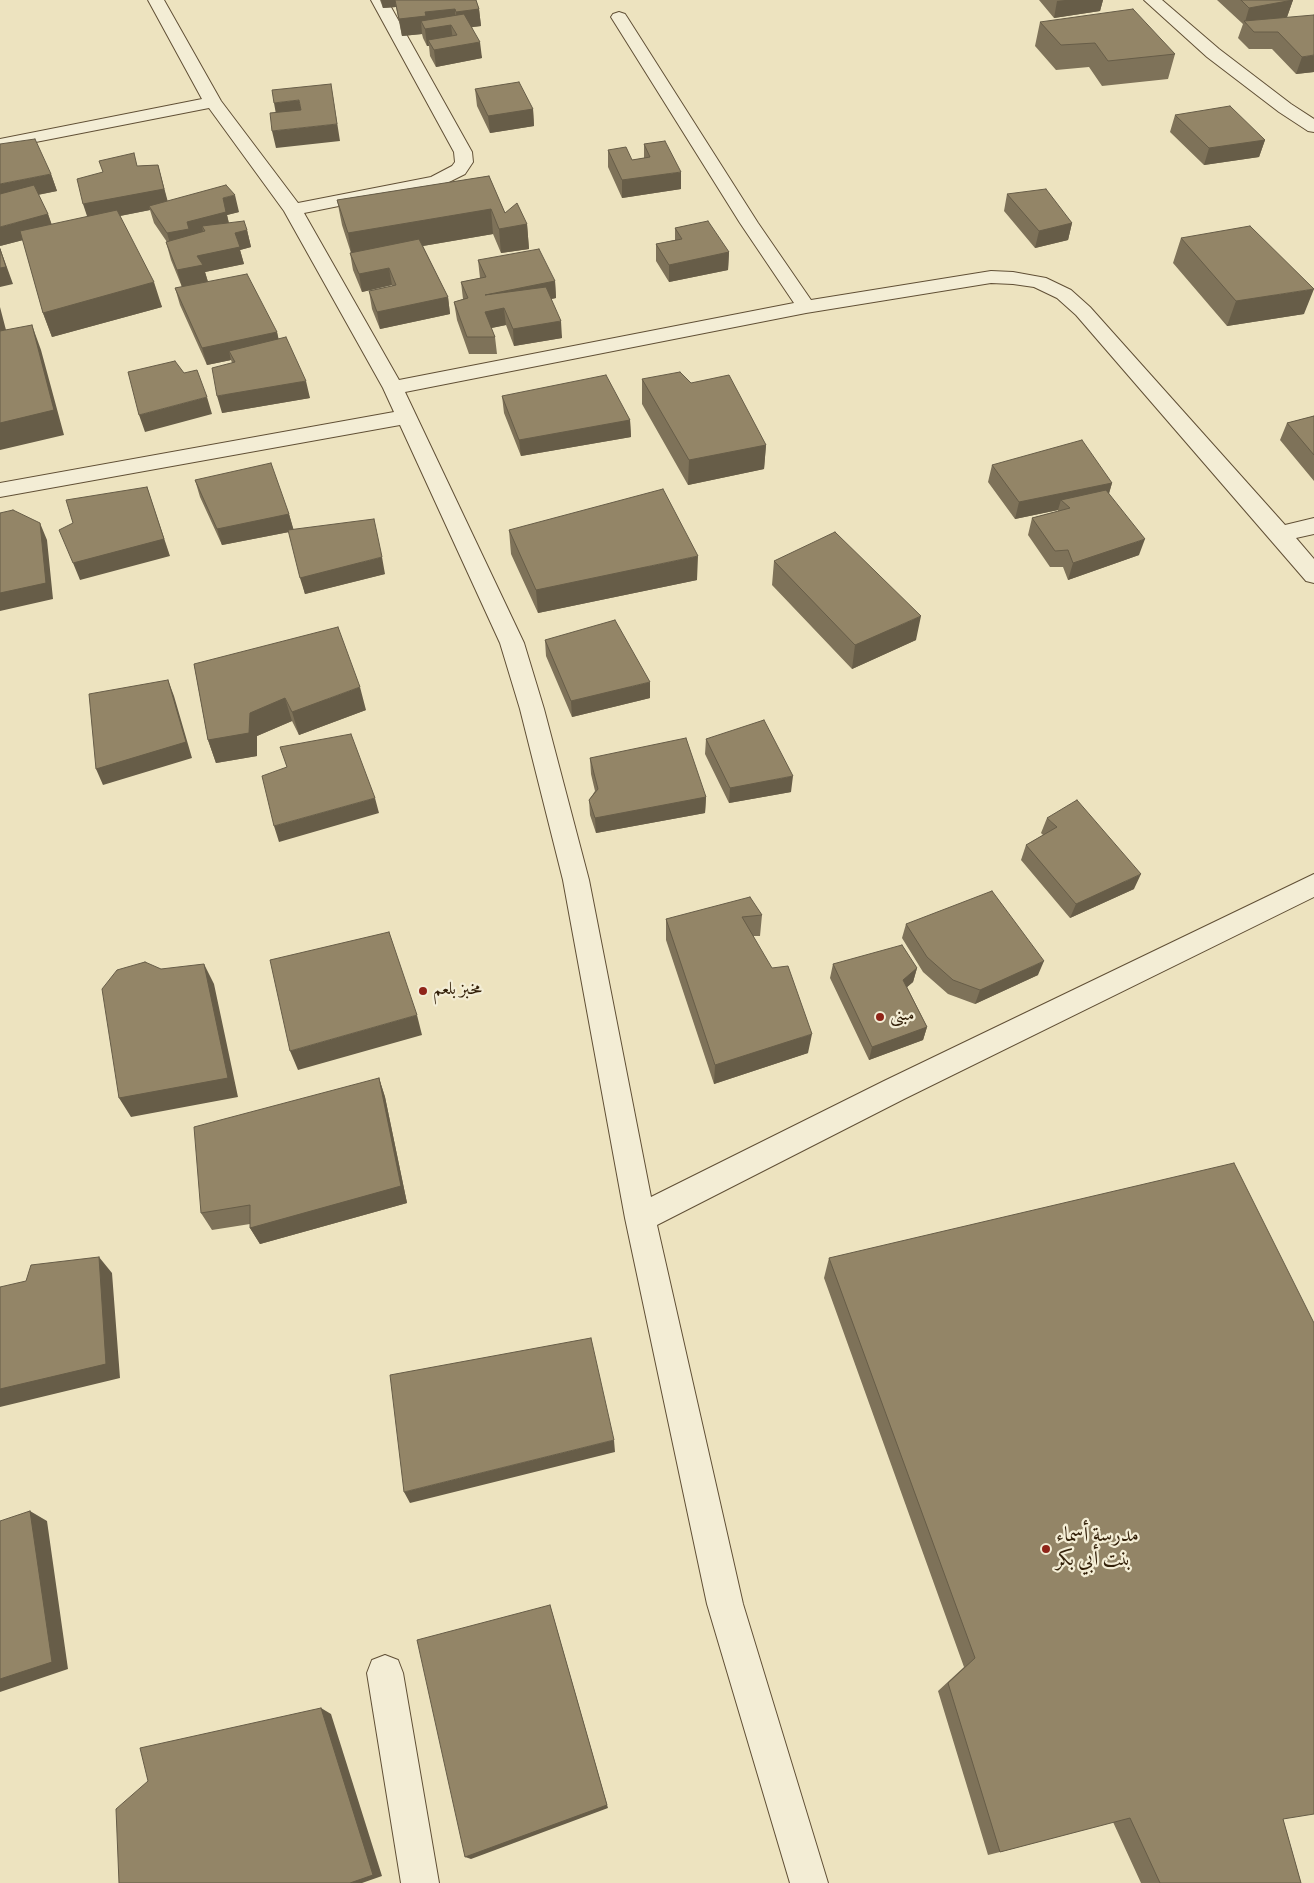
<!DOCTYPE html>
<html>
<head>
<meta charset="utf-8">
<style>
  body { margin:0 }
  canvas { display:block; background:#ede3bf }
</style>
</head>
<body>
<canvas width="1314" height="1883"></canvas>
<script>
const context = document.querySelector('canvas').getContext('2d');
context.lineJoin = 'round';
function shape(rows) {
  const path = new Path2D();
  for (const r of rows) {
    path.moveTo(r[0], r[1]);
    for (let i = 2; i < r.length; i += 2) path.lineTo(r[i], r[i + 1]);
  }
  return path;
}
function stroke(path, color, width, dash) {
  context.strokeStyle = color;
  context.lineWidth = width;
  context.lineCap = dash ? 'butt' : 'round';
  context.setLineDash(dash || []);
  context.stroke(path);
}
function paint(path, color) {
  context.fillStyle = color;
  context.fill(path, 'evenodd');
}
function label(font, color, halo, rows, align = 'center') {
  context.font = font + ' Vollkorn,Amiri,serif';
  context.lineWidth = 4.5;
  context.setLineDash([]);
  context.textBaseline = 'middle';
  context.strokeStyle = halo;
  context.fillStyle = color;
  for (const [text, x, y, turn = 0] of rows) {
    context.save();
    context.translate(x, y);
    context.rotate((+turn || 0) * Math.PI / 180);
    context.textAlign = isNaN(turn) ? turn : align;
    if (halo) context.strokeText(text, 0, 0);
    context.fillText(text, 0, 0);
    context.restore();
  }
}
const minor = shape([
  [148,0,164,0,221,101,298,203,431,177,452,166,455,162,454,152,371,0,387,0,472,152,473,162,465,174,443,185,304,213,399,380,794,303,740,223,611,17,613,14,619,12,625,14,627,17,758,223,811,300,991,271,1013,272,1046,278,1071,290,1090,307,1285,525,1314,518,1314,534,1296,538,1314,559,1314,583,1306,581,1076,315,1057,298,1034,287,1013,284,991,283,806,313,405,392,524,643,544,709,589,880,651,1197,884,1081,1314,874,1314,897,904,1099,657,1225,743,1604,828,1883,790,1883,707,1604,625,1218,563,880,520,709,500,643,400,425,0,497,0,483,394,412,383,388,284,211,209,108,0,149,0,139,202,99,148,0],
  [1144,0,1162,0,1219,49,1291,104,1314,119,1314,132,1308,131,1279,112,1207,57,1144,0],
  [385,1655,398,1660,403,1673,439,1883,401,1883,367,1673,372,1660,385,1655]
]);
stroke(minor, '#615036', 2);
paint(minor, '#f3edd5');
paint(shape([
  [380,0,476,0,479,9,481,26,472,27,482,58,436,67,430,56,429,46,427,46,423,38,422,34,402,36,396,7,383,8],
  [1039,0,1103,0,1100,11,1054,18],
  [1217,0,1293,0,1287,17,1281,18,1314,72,1296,74,1272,49,1249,49,1238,38,1243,24],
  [1040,22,1175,54,1168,79,1102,86,1089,67,1056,70,1035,46],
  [475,89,533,109,534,126,490,133,477,106],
  [1175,115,1265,140,1259,157,1204,165,1170,132],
  [644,144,681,189,622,198,608,167,608,150,632,160,644,158],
  [158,165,167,201,239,212,227,215,229,223,247,230,251,247,240,250,244,264,205,272,208,282,277,332,278,339,310,398,222,413,232,363,231,360,207,365,180,305,175,288,182,287,171,260,166,242,167,242,154,223,150,210,120,216,162,307,52,337,43,313,23,240,0,246,51,174,57,191,38,195,48,214,52,225,87,217,138,166],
  [489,176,505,213,527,224,529,249,501,253,493,234,423,246,448,297,450,314,380,329,372,309,369,291,392,286,392,285,362,292,353,270,350,253,351,253,342,225,337,200],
  [1007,194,1072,223,1068,240,1035,248,1004,211],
  [675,228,729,252,728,270,669,282,656,261,656,244,675,240],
  [1181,238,1304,314,1227,326,1173,263],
  [478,260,555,281,556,298,551,299,562,338,514,346,506,325,491,328,495,337,497,354,469,354,457,320,454,302,463,299,461,282,480,278],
  [642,379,691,383,766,445,764,469,688,485,642,404],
  [502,396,630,420,631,437,521,456,504,413],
  [1314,416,1314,481,1280,440,1287,423],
  [992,465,1112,483,1109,494,1139,555,1068,580,1063,567,1050,567,1028,535,1032,518,1058,511,1058,510,1015,519,988,482],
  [195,480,289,514,293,529,385,574,305,594,289,532,222,545,200,497],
  [509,530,697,580,538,613,511,554],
  [774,561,916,640,852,669,772,585],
  [545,640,650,698,572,717,546,656],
  [194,664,366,710,299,735,292,721,257,736,257,756,216,763,208,740],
  [706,739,791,792,729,803,705,754],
  [590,758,706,797,705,813,596,833,590,815,589,800,595,791,591,774],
  [1047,818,1134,889,1070,918,1021,860,1026,845,1043,835,1041,833],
  [762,915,760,936,753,936,808,1053,714,1084,666,940,666,919],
  [906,924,1038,975,975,1004,948,994,923,972,902,938],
  [833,964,917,968,913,982,907,987,927,1027,923,1040,869,1060,830,978],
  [379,1078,385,1097,407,1203,260,1244,250,1228,250,1224,212,1230,201,1213],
  [829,1258,1283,1819,1301,1883,1141,1883,1113,1822,1000,1852,988,1855,938,1691,964,1667,824,1278]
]), '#7e7259');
paint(shape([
  [381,0,395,0,396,7,383,8],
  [1065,0,1103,0,1100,11,1054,18,1057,1],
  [1293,0,1287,17,1246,24,1245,22,1249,8],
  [455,9,456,26,451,25,453,41,428,40,429,46,427,46,425,29,421,21,422,34,402,36,399,19,425,12],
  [479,9,481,26,457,29,456,12],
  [480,42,482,58,436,67,434,50],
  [1314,55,1314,72,1296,74,1302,57],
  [331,84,340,141,276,148,272,131,337,124],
  [299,100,303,117,277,120,274,103],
  [533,109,534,126,490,133,488,116],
  [1265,140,1259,157,1204,165,1209,148],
  [158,165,169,206,149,206,150,210,89,222,83,204],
  [681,172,681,189,622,198,622,180],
  [51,174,57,191,0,202,0,184],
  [235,195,239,212,227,215,230,229,205,231,202,226,204,236,172,250,167,233,223,198],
  [491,209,493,234,352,258,348,233],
  [48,214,54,232,0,246,0,227],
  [1072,223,1068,240,1035,248,1039,231],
  [527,224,529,249,501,253,499,229],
  [247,230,251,247,240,250,244,264,205,272,208,282,182,287,177,270,197,256,235,233],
  [0,248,13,284,0,287],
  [729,252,728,270,669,282,669,265],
  [389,268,392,285,362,292,359,274],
  [555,281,556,298,504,309,506,325,487,329,485,312,485,295],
  [154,282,162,307,52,337,43,313],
  [1314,289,1304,314,1227,326,1236,301],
  [448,297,450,314,380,329,377,312],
  [0,307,6,330,0,332],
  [561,321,562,338,514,346,513,329],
  [32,325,41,350,64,435,0,450,0,423],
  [277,332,281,349,229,351,231,360,207,365,202,348],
  [306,381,310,398,222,413,217,396],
  [207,397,212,414,145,432,139,415],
  [630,420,631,437,521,456,519,440],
  [766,445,764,469,688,485,689,460],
  [1112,483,1107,499,1061,500,1058,510,1015,519,1019,502],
  [147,487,170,556,80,580,73,563],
  [289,514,294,531,222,545,217,529],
  [40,523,47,540,53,599,0,611,0,593],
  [1145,539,1139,555,1068,580,1073,563],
  [698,556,697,580,538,613,536,590],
  [382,557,385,574,305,594,300,578],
  [921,616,916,640,852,669,855,645],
  [168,680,174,696,192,758,103,785,96,769],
  [650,682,650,698,572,717,571,701],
  [360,687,366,710,299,735,292,712],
  [285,698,292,721,257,736,257,756,216,763,208,740,250,713],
  [793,776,791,792,729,803,730,788],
  [706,797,705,813,596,833,595,818],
  [375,798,379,813,279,842,274,826],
  [1141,874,1134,889,1070,918,1076,904],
  [1044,961,1038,975,975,1004,980,990],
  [204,964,214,984,238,1097,131,1117,119,1098],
  [917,968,913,982,899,994,903,980],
  [417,1015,422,1035,298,1070,290,1051],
  [927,1027,923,1040,869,1060,872,1047],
  [812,1034,808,1053,714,1084,715,1065],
  [379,1078,385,1097,407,1203,260,1244,250,1228],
  [99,1257,112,1273,120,1378,0,1407,0,1389],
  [614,1440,615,1452,410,1503,404,1492],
  [30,1511,47,1521,68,1669,0,1692,0,1679],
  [550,1605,608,1808,471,1859,465,1857],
  [321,1708,331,1714,382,1876,362,1883,350,1883]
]), '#675d48');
const building = shape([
  [395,0,476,0,479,9,456,12,455,9,425,12,426,16,399,19,395,0],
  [1241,0,1293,0,1249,8,1241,0],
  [1133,9,1175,54,1108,61,1095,43,1061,45,1040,22,1133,9],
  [464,14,480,42,434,50,428,40,457,35,451,25,425,29,421,21,464,14],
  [1314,15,1314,55,1302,57,1278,32,1254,32,1244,21,1314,15],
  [519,82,533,109,488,116,475,89,519,82],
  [331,84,337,124,272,131,270,113,301,110,299,100,274,103,272,90,331,84],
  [1230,106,1265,140,1209,148,1175,115,1230,106],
  [35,139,51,174,0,184,0,144,35,139],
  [665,141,681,172,622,180,608,150,626,147,632,160,650,157,644,144,665,141],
  [134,153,137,166,158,165,164,189,83,204,77,179,103,172,99,161,134,153],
  [489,176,505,213,517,203,527,224,499,229,491,209,348,233,337,200,489,176],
  [34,185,48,214,0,227,0,194,34,185],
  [226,185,235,195,223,198,226,212,187,222,189,229,167,233,149,206,226,185],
  [1046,189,1072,223,1039,231,1007,194,1046,189],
  [117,210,154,282,43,313,20,231,117,210],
  [244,221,247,230,235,233,240,247,197,256,203,265,177,270,166,242,205,231,202,226,244,221],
  [708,221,729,252,669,265,656,244,682,239,675,228,708,221],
  [1250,226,1314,289,1236,301,1181,238,1250,226],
  [419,239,448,297,377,312,369,291,396,285,389,268,359,274,350,253,419,239],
  [0,249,6,267,0,268,0,249],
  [539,249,555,281,485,295,546,287,561,321,513,329,504,308,485,312,495,337,467,337,454,302,468,298,461,282,486,277,478,260,539,249],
  [247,274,277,332,202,348,175,288,247,274],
  [32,325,54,410,0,423,0,331,32,325],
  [286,337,306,381,217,396,212,368,235,362,229,351,286,337],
  [175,361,184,373,197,370,207,397,139,415,128,372,175,361],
  [680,372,691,383,729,375,766,445,689,460,642,379,680,372],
  [606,375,630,420,519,440,502,396,606,375],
  [1314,416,1314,455,1287,423,1314,416],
  [1082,440,1112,483,1019,502,992,465,1082,440],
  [271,463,289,514,217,529,195,480,271,463],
  [147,487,164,539,73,563,59,530,73,523,66,500,147,487],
  [663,489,698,556,536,590,509,530,663,489],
  [1106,490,1145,539,1073,563,1068,550,1055,551,1032,518,1070,508,1061,500,1106,490],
  [13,510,40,523,46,583,0,593,0,513,13,510],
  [374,519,382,557,300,578,288,530,374,519],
  [835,532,921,616,855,645,774,561,835,532],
  [615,620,650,682,571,701,545,640,615,620],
  [338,627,360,687,292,712,285,698,250,713,249,733,208,740,194,664,338,627],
  [168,680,186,742,96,769,89,694,168,680],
  [764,720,793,776,730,788,706,739,764,720],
  [351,734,375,798,274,826,262,776,287,767,280,747,351,734],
  [686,738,706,797,595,818,589,800,598,789,590,758,686,738],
  [1077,800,1141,874,1076,904,1026,845,1057,827,1047,818,1077,800],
  [992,891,1044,961,980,990,953,980,927,957,906,924,992,891],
  [750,897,762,915,742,917,772,968,788,966,812,1034,715,1065,666,919,750,897],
  [389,932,417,1015,290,1051,270,960,389,932],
  [902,945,917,968,903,980,927,1027,872,1047,833,964,902,945],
  [145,962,161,969,204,964,228,1078,119,1098,102,989,117,970,145,962],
  [379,1078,401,1186,250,1228,250,1205,201,1213,194,1127,379,1078],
  [1234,1163,1314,1323,1314,1814,1283,1819,1301,1883,1160,1883,1130,1818,1000,1852,948,1683,975,1658,829,1258,1234,1163],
  [99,1257,106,1364,0,1389,0,1287,26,1281,31,1265,99,1257],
  [591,1338,614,1440,404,1492,390,1375,591,1338],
  [30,1511,52,1662,0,1679,0,1521,30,1511],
  [550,1605,607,1805,465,1857,417,1640,550,1605],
  [321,1708,373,1875,350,1883,119,1883,116,1809,148,1781,140,1748,321,1708]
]);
paint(building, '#938567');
stroke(building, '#675d48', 1);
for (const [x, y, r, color] of [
  [423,991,5,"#8f2418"],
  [880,1017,5,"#8f2418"],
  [1046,1549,5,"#8f2418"]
]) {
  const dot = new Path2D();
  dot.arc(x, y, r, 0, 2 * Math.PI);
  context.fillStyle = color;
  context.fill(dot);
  stroke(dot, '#f3edd5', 2);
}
label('18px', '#321f08', '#f3edd5', [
  ["مخبز بلعم",433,991],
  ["مبنى",890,1017]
], 'left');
label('21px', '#321f08', '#f3edd5', [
  ["مدرسة أسماء",1056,1537],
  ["بنت أبي بكر",1056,1561]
], 'left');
</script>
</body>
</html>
